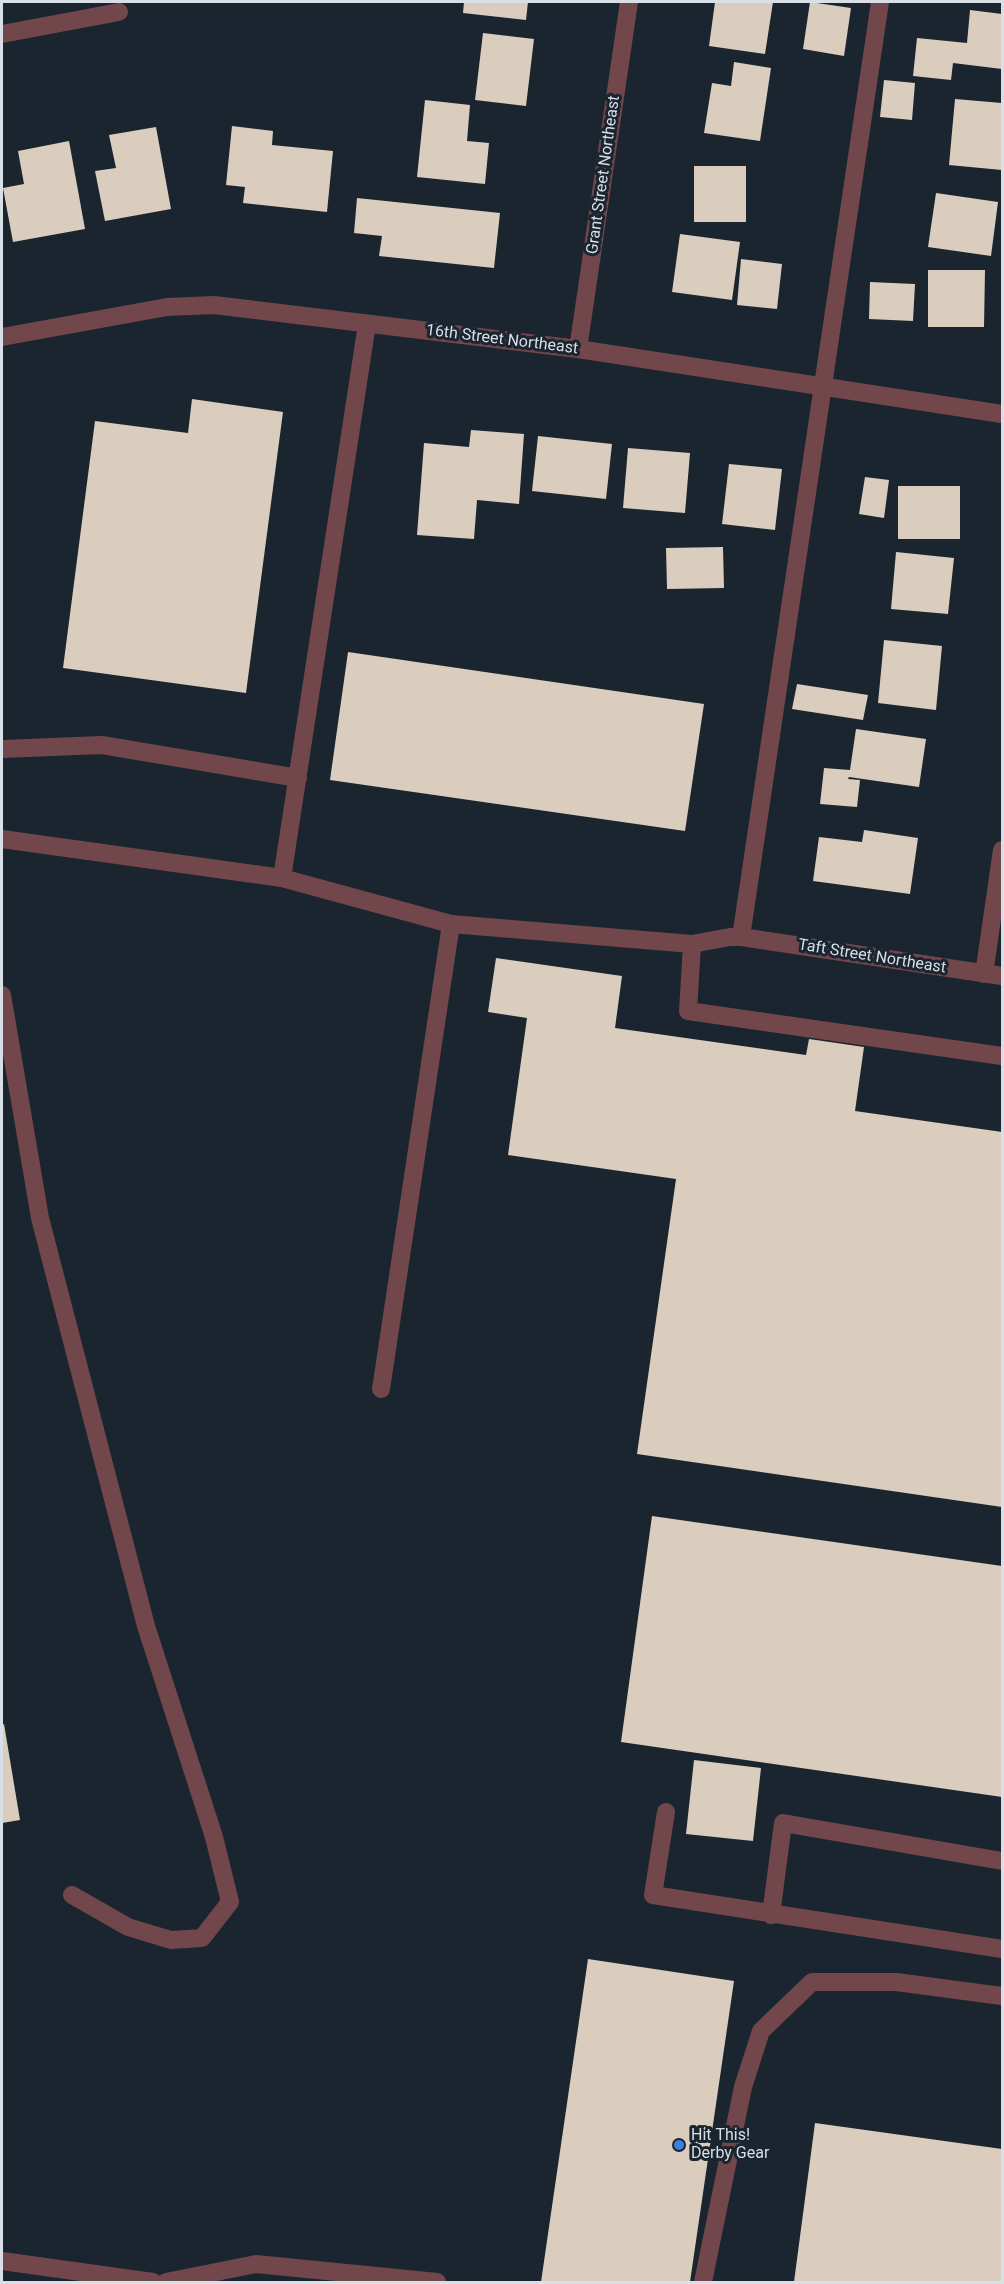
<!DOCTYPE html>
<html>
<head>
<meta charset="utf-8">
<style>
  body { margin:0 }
  #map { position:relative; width:1004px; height:2284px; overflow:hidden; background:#1a2530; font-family:Roboto,sans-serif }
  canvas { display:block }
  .frame { position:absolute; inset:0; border:3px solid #d8dfe7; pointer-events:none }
</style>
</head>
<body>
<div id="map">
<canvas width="1004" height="2284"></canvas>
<div class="frame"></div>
</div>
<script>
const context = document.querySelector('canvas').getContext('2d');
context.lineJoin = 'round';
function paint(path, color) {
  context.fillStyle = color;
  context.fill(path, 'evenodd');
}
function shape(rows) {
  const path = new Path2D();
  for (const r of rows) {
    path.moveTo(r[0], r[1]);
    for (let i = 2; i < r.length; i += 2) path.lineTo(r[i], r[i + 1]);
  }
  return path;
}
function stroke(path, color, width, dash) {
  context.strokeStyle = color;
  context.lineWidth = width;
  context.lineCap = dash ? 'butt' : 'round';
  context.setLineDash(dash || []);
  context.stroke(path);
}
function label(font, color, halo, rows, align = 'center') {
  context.font = font + ' Roboto,sans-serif';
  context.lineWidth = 6;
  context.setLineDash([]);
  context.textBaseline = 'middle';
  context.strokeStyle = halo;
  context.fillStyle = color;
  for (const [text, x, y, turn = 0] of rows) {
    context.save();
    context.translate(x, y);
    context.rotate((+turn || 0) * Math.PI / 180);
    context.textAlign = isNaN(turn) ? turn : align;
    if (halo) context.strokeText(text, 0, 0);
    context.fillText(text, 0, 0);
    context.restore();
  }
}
paint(shape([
  [464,2,528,2,526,20,463,13],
  [715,2,773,2,765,54,709,46],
  [810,2,851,8,844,56,803,49],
  [970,10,1002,14,1002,69,953,63,951,80,913,76,917,38,967,43],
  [483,33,534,39,526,106,475,100],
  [734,62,771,68,760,141,704,133,712,83,731,86],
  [884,80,915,83,912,120,880,117],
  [955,99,1002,103,1002,170,949,165],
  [425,100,470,105,467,141,489,143,485,184,417,177],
  [232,126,273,131,272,145,333,151,327,212,243,203,245,187,226,185],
  [156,127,171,209,105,221,95,171,116,168,109,135],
  [69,141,85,229,13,242,3,188,24,184,18,151],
  [694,166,746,166,746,222,694,222],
  [936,193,998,202,991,256,928,247],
  [357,198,500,213,494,268,379,256,382,236,354,233],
  [680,234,740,242,732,300,672,292],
  [741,259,782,264,777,309,737,305],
  [928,270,985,270,984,327,928,327],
  [870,282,915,284,913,321,869,319],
  [192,399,283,412,246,693,63,668,95,421,188,433],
  [471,430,524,434,519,504,477,500,474,539,417,535,424,443,469,447],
  [538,436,612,444,606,499,532,491],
  [628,448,690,453,685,513,623,508],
  [729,464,782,469,775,530,722,524],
  [865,477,889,480,884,518,859,514],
  [898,486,960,486,960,539,898,539],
  [723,547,724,588,667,589,666,548],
  [896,552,954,558,948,614,891,609],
  [884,640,942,646,936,710,878,703],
  [348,652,704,704,685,831,330,780],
  [797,684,868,695,863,720,792,709],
  [856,729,926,739,919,787,849,777,848,779,860,780,857,807,820,804,824,768,850,770],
  [864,830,918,838,910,894,813,881,819,837,862,842],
  [496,958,622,976,615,1028,806,1055,809,1039,864,1047,855,1111,1002,1132,1002,1507,637,1454,676,1179,508,1155,527,1018,488,1012],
  [652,1516,1002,1566,1002,1797,621,1742],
  [4,1724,20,1820,2,1823,2,1725],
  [694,1760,761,1768,753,1841,686,1834],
  [588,1959,734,1981,690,2282,541,2282],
  [815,2123,1002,2149,1002,2282,794,2282]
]), '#dbcdbe');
stroke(shape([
  [2,34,119,12],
  [2,337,167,307,214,305,578,349,1002,414],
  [578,349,629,2],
  [2,749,102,745,298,778],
  [2,839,282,878,367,324],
  [282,878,451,924,692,944,730,937,741,937,1002,976],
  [741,937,880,2],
  [692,944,688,1011,1002,1056],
  [984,974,1002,850],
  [2,995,40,1218,146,1626,214,1837,230,1902,202,1938,171,1940,128,1927,72,1895],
  [381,1389,451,924],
  [666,1812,653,1895,1002,1949],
  [771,1915,783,1823,1002,1861],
  [2,2261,153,2282],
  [166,2282,256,2264,437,2282],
  [703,2282,743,2087,761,2031,812,1982,896,1982,1002,1996]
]), '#71474b', 18);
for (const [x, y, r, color] of [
  [679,2145,6,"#3f7fe0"]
]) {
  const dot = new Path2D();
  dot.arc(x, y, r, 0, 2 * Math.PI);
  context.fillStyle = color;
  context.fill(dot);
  stroke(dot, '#1a2530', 2);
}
label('16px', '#d8dfe7', '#1a2530', [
  ["Grant Street Northeast",604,175,-82],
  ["16th Street Northeast",502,340,7],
  ["Taft Street Northeast",872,957,9]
]);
label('16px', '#d8dfe7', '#1a2530', [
  ["Hit This!",691,2136],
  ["Derby Gear",691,2154]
], 'left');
</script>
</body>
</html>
